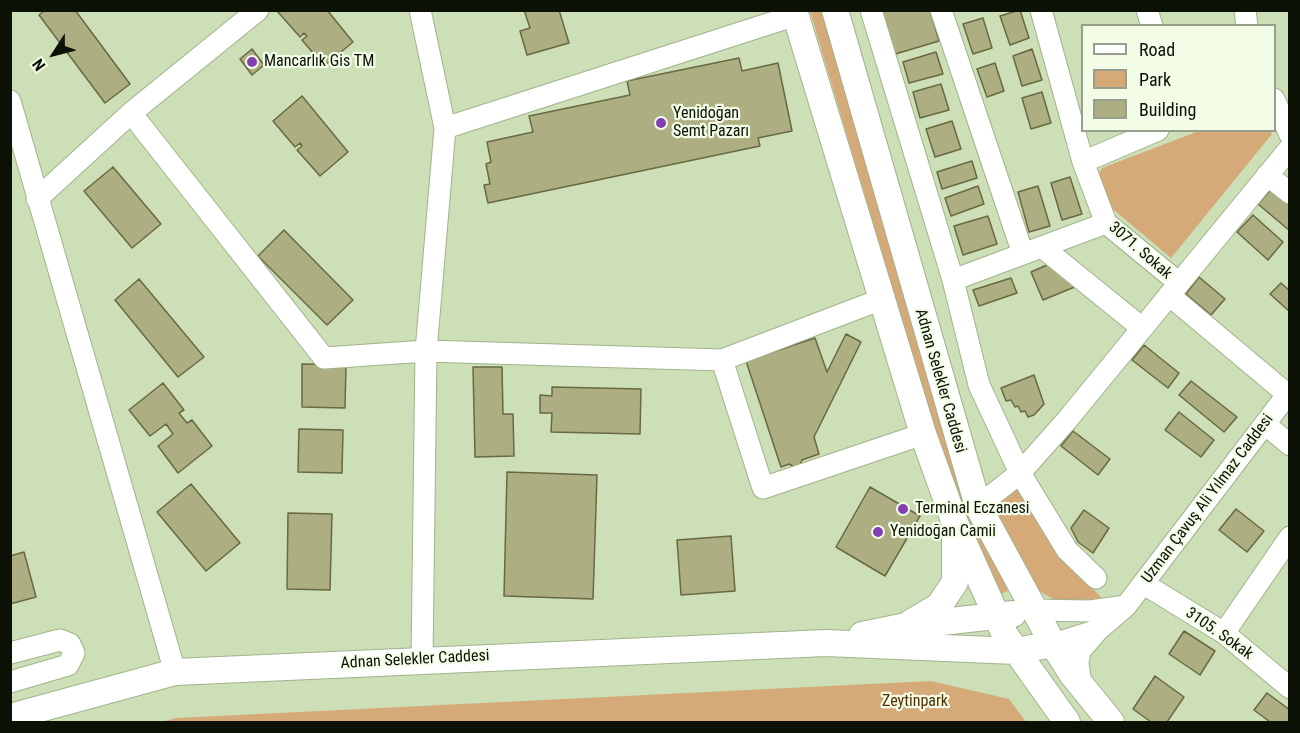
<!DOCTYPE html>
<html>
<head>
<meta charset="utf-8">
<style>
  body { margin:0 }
  #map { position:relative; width:1300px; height:733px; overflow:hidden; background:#ccdfb6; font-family:"Roboto Condensed",sans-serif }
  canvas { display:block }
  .frame { position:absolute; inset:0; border:12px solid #0b1104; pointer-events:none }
  .legend { position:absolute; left:1081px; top:24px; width:195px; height:108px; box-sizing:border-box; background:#f2fce7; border:2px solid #969e8c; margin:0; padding:8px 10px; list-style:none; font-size:18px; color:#0b1104 }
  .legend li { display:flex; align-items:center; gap:12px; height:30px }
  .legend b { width:30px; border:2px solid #969e8c }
  .north { position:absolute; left:24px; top:24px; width:60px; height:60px; -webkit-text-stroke:4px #f2fce7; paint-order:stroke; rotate:234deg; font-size:16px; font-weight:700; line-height:24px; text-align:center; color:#0b1104 }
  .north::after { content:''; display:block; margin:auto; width:21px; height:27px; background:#0b1104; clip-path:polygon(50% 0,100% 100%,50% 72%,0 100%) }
</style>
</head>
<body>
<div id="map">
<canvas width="1300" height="733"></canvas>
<div class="frame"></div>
<ul class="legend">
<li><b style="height:8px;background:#fff"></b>Road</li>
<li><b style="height:16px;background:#d6a979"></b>Park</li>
<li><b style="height:16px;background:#aeae83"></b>Building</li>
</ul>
<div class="north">N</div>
</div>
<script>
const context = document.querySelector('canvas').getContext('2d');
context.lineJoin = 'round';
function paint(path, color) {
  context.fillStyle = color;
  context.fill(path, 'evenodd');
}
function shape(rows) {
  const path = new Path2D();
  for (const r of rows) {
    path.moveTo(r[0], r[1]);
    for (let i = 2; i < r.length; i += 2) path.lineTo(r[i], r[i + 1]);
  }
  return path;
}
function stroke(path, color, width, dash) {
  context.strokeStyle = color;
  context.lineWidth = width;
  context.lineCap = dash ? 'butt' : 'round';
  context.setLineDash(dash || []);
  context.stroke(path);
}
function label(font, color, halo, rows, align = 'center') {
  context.font = font + ' "Roboto Condensed",sans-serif';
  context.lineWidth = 4.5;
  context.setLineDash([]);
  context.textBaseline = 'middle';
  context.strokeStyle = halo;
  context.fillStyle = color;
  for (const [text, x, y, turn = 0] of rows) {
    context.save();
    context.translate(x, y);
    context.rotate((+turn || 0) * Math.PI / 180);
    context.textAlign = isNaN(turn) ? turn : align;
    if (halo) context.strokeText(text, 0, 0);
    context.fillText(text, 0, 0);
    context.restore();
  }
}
paint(shape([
  [810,11,824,11,968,508,1008,591,992,597,958,509],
  [1269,130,1272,134,1171,258,1108,205,1098,176,1102,168,1199,131],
  [1019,485,1060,556,1102,598,1070,602,1053,599,1034,588,994,512,999,499],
  [931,681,1009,699,1026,722,161,722,177,718]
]), '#d6a979');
const building = shape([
  [45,10,75,10,130,84,105,103,39,15,45,10],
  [327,10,353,42,324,66,302,40,307,36,304,33,300,37,277,11,327,10],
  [524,10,559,10,569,43,527,55,520,31,530,28,524,10],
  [877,10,930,10,939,41,892,55,877,10],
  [1020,10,1029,38,1010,45,1000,16,1020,10],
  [983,18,992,48,973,54,963,24,983,18],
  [252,49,264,65,252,75,240,59,252,49],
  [1032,49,1042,80,1022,86,1013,56,1032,49],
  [936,52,943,74,909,83,903,62,936,52],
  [739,58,742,71,778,63,792,131,758,138,760,146,488,203,484,185,490,184,486,164,491,162,487,142,533,132,529,116,630,95,627,81,739,58],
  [995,63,1004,91,987,97,977,69,995,63],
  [941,84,949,110,920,118,913,92,941,84],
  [1042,92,1051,123,1031,129,1022,98,1042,92],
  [302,96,348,152,320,176,297,150,302,146,300,143,295,147,273,121,302,96],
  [952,121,961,149,935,157,926,129,952,121],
  [972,161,977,178,942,189,937,172,972,161],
  [113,167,161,224,132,248,84,191,113,167],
  [1070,177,1082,214,1062,220,1051,183,1070,177],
  [978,186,984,204,951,216,945,198,978,186],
  [1038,186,1050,226,1029,232,1018,192,1038,186],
  [1272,188,1290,204,1290,231,1258,204,1272,188],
  [1253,215,1283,242,1268,260,1237,232,1253,215],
  [988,216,997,244,963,255,954,226,988,216],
  [284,230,353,300,327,325,258,256,284,230],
  [1049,264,1077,286,1043,300,1031,272,1049,264],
  [1199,277,1225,299,1211,315,1186,294,1199,277],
  [1011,278,1017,293,979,306,973,290,1011,278],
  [139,279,204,357,178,377,115,300,139,279],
  [1281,283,1290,291,1290,312,1270,294,1281,283],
  [846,334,861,342,814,437,819,454,802,460,798,469,789,464,781,467,746,361,815,338,827,372,846,334],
  [1144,345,1179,373,1168,388,1132,360,1144,345],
  [302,364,346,365,345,408,302,407,302,364],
  [473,367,502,367,503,414,513,414,514,456,475,457,473,367],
  [1034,375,1044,404,1034,415,1028,417,1025,411,1021,412,1018,406,1015,407,1011,400,1006,401,1001,388,1034,375],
  [1191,381,1237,417,1224,432,1179,395,1191,381],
  [163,383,184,410,179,413,187,423,192,420,212,446,178,473,158,446,173,434,166,424,150,436,129,410,163,383],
  [552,387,641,389,640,434,551,432,552,413,540,413,540,395,552,396,552,387],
  [1179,412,1214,440,1201,457,1165,430,1179,412],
  [299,429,343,430,342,473,298,472,299,429],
  [1073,431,1110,459,1098,475,1061,446,1073,431],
  [507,472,597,475,593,599,504,596,507,472],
  [191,484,240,543,206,571,157,512,191,484],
  [870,487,920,516,885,576,836,547,870,487],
  [1236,509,1264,531,1247,552,1219,530,1236,509],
  [1084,510,1109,528,1093,553,1078,542,1071,528,1084,510],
  [288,513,332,514,330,590,287,589,288,513],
  [731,536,735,591,681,595,677,540,731,536],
  [24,552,36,597,10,604,10,556,24,552],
  [1184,631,1215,651,1200,675,1169,654,1184,631],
  [1155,676,1184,697,1167,722,1151,722,1133,709,1155,676],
  [1267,693,1290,710,1290,722,1270,722,1254,710,1267,693]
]);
paint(building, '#aeae83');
stroke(building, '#696941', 1.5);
const minor = shape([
  [420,10,445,128,426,351,422,659],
  [871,10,953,280,979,385,1020,473,1067,550,1096,578],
  [941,10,1023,254],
  [1041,10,1083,162,1106,223,1179,283],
  [1147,10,1152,26],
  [1245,10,1247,26],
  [1274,99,1290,135],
  [10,101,175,672],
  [131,113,324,358,426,351,722,360,882,299],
  [445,128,796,15],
  [1083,162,1158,130],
  [1267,175,1290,193],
  [37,199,131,113,258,10],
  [1042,247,1142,328],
  [953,280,1106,223],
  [1169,295,1287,394],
  [722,360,763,488,923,434],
  [1265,424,1290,445],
  [978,506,1020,473,1067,420,1290,148],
  [1144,584,1224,633,1290,688],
  [1126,606,1290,391],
  [1033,610,1090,611,1126,606,1098,630,1053,644],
  [1224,633,1290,537],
  [10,653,60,640,70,644,74,653,68,665,10,682],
  [1081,685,1078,663,1080,651,1098,630]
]);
const major = shape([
  [794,10,923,434,955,523,1005,635,1067,722],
  [835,10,978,506,1053,644,1072,674,1111,722],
  [912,622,939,606,955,582,955,538],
  [862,635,906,626,1013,614],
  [10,717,175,672,826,643,1016,651,1053,644]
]);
stroke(minor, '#a1b38c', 23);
stroke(major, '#a1b38c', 28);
stroke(minor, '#fff', 21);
stroke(major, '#fff', 26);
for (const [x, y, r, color] of [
  [252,62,6,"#823fb3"],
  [661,123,6,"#823fb3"],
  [903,509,6,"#823fb3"],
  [878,532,6,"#823fb3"]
]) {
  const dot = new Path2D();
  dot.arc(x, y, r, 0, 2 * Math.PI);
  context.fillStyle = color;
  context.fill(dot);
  stroke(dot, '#f2fce7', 2);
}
label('16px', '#0b1104', '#f2fce7', [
  ["Mancarlık Gis TM",264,62],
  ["Yenidoğan",673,114],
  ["Semt Pazarı",673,132],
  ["Terminal Eczanesi",915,509],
  ["Yenidoğan Camii",890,532]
], 'left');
label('16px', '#0b1104', '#f2fce7', [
  ["3071. Sokak",1140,251,41],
  ["Adnan Selekler Caddesi",940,381,74],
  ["Uzman Çavuş Ali Yılmaz Caddesi",1208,499,-53],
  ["3105. Sokak",1219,634,35],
  ["Adnan Selekler Caddesi",415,660,-3]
]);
label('16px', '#523001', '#f2fce7', [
  ["Zeytinpark",915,702]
]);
</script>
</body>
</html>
